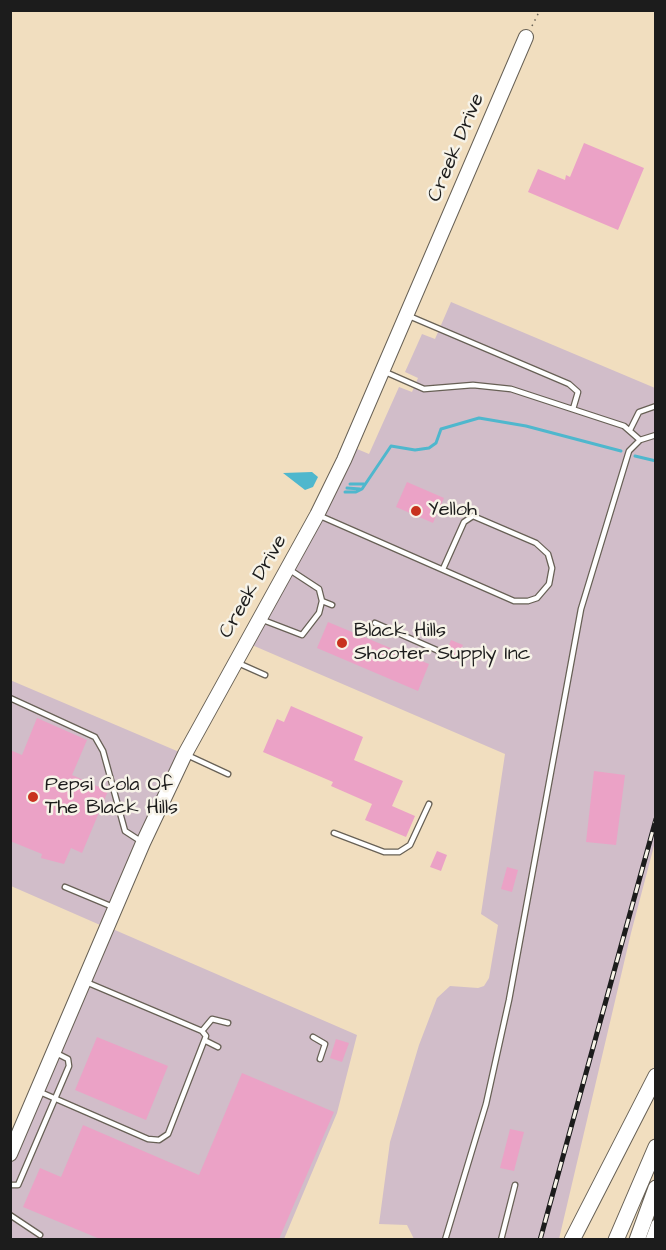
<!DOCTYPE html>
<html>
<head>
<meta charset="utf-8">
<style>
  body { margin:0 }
  #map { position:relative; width:666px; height:1250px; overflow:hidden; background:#f1debf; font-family:"Architects Daughter",sans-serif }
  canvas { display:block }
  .frame { position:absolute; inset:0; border:12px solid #1c1c1c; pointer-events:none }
</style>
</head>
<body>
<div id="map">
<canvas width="666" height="1250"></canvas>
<div class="frame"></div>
</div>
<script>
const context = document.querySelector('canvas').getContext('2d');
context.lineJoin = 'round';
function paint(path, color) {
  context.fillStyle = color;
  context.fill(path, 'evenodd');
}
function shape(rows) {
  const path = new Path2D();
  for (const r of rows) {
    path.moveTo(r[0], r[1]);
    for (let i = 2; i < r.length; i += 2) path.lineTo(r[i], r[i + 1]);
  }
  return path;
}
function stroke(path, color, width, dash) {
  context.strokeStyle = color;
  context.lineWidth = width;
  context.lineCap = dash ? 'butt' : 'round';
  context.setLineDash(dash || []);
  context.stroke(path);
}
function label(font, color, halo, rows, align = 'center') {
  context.font = font + ' "Architects Daughter",sans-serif';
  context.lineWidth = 5;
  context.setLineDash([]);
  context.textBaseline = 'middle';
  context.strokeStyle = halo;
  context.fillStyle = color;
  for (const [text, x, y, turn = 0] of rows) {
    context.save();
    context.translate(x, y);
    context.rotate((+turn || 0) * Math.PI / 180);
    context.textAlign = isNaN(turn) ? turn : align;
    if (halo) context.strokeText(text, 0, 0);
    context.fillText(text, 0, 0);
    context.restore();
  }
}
paint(shape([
  [451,302,655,388,655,842,631,933,559,1239,414,1239,407,1225,379,1224,390,1142,419,1045,437,998,450,986,478,988,484,986,489,978,498,925,481,914,505,754,245,642,350,446,369,454,399,387,412,392,418,378,405,372,422,334,435,339],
  [10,680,184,754,108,927,357,1035,337,1113,284,1239,11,1239,11,1154,107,928,11,886]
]), '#d1bdc9');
paint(shape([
  [312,472,318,477,313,487,305,490,283,473]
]), '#4fb7cd');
stroke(shape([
  [635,456,656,461],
  [350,484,364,484],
  [347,488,360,489],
  [345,492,356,492,362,489,391,446,415,450,429,448,436,443,441,429,479,418,526,426,621,451]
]), '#4fb7cd', 3);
paint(shape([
  [584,143,644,168,618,230,528,192,538,169,565,180,566,175,570,177],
  [407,482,444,498,433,523,396,507],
  [328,622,429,664,418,691,317,648],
  [451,640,463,645,456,662,444,657],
  [291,706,363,737,354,760,403,781,392,806,415,816,406,837,365,820,372,804,331,786,333,782,263,752,277,719,284,722],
  [37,718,87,740,72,775,108,791,82,853,71,848,64,864,41,858,42,854,10,841,10,750,22,755],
  [594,771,625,775,616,845,586,842],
  [437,851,447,855,441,871,430,867],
  [507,867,518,870,512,892,501,889],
  [97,1037,168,1066,146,1120,75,1090],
  [336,1039,349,1043,342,1062,330,1058],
  [242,1073,334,1112,279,1239,100,1239,23,1207,40,1168,61,1177,83,1125,199,1175],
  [510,1129,524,1132,514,1171,500,1168]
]), '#eba2c6');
const lane = shape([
  [409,316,569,384,578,392,573,409],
  [383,371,424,389,473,385,511,389,624,426,640,440],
  [630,430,639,412,656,406],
  [318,515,514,601,528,601,537,598,549,584,552,568,548,554,536,543,473,516,464,522,443,569],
  [322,601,332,605],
  [263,620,302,635,319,613,322,601,319,589,290,570],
  [375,623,441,652],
  [238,663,265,675],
  [10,698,95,737,103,751,125,831,142,842],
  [187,755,228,774],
  [334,833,384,852,399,852,410,845,429,804],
  [65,887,113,907],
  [202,1031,212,1019,228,1023],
  [313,1037,325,1044,320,1059],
  [206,1041,218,1047],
  [40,1092,148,1139,159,1140,168,1134,206,1036,202,1031,86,982],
  [10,1185,18,1185,69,1066,68,1059,56,1053],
  [10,1215,40,1235],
  [445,1240,486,1104,509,1000,581,609,629,451,640,440,656,435],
  [501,1240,515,1185]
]);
const street = shape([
  [650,1240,656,1224]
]);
const secondary = shape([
  [10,1154,143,843,185,754,317,515,344,460,526,37]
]);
const primary = shape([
  [572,1240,656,1076],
  [616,1240,656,1147],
  [637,1240,656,1188]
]);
stroke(lane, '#676055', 7);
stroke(street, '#676055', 11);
stroke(secondary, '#676055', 16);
stroke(primary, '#676055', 17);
stroke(shape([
  [532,26,540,10]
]), '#676055', 1.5, [1.5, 4.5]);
stroke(lane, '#fff', 4.5);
stroke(street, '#fff', 9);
stroke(secondary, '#fff', 14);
stroke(primary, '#fff', 15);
const rail = shape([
  [540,1240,656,819]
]);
stroke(rail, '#1c1c1c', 5);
stroke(rail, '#f7f3e8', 3, [9]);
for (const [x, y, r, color] of [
  [416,511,6,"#c8321e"],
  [342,643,6,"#c8321e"],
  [33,797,6,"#c8321e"]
]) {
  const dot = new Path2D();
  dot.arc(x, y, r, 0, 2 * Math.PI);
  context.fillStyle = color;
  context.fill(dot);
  stroke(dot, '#f7f3e8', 2);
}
label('20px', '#1c1c1c', '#f7f3e8', [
  ["Creek Drive",457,148,-67],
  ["Creek Drive",254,587,-60]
]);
label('20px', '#1c1c1c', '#f7f3e8', [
  ["Yelloh",428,511],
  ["Black Hills",354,632],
  ["Shooter Supply Inc",354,655],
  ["Pepsi Cola Of",45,786],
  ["The Black Hills",45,809]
], 'left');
</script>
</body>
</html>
